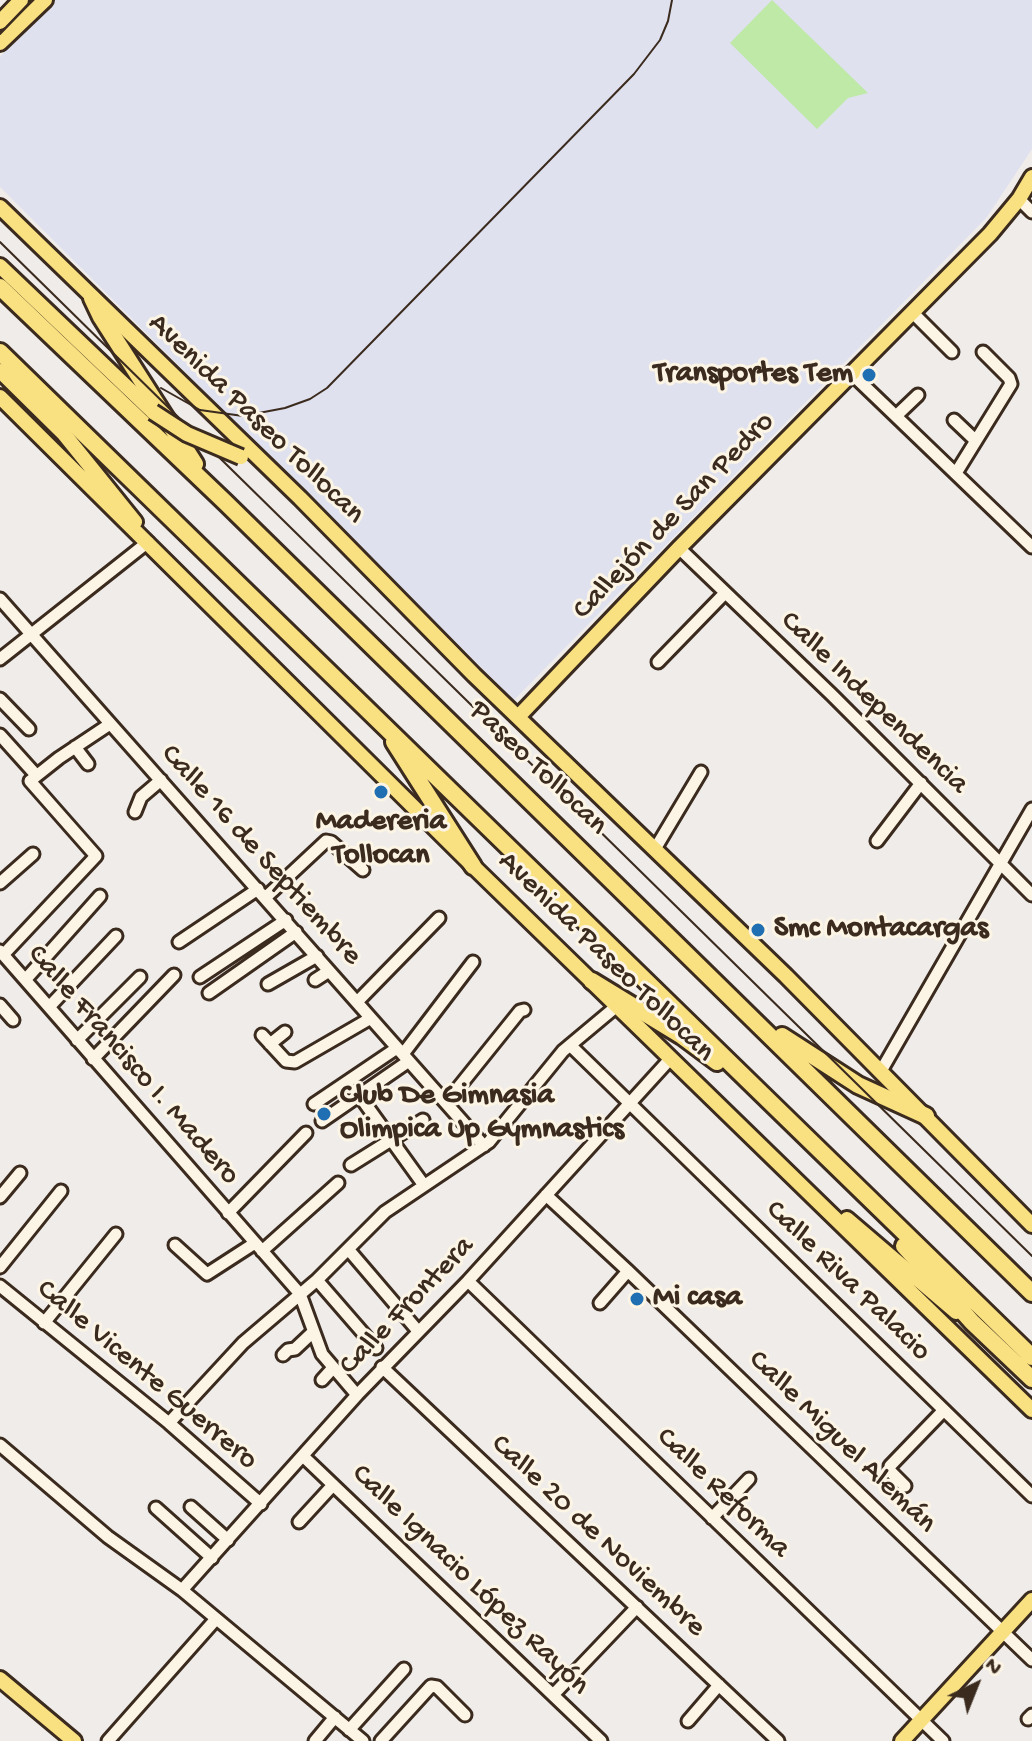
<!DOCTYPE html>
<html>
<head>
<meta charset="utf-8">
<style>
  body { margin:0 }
  #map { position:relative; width:1032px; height:1741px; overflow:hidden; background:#efece9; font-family:"Gochi Hand",sans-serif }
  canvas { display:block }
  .north { position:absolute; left:936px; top:1645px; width:80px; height:80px; -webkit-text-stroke:6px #fcf5e5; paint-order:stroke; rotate:43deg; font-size:22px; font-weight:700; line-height:32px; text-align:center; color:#3b2a1e }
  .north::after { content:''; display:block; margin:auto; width:28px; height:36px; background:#3b2a1e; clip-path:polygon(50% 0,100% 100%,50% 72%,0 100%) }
</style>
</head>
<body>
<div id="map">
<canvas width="1032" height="1741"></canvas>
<div class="north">N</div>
</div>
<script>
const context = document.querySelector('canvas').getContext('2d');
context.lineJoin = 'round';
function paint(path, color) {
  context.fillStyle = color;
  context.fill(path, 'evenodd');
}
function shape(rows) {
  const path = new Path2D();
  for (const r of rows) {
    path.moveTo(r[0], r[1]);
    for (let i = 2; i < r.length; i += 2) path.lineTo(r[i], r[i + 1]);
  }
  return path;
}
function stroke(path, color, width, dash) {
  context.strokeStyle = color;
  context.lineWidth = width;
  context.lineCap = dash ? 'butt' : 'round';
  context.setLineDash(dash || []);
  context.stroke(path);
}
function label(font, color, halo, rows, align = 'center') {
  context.font = font + ' "Gochi Hand",sans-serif';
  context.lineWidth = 6;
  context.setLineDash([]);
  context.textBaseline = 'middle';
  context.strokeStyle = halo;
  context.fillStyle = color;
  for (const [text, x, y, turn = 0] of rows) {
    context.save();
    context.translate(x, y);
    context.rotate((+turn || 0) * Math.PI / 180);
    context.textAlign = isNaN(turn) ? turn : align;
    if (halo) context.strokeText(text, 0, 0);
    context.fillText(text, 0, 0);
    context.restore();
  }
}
paint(shape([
  [50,0,1032,0,1032,149,987,217,514,700,0,187,0,57]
]), '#dfe1ee');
paint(shape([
  [772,0,868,93,848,98,817,129,730,43]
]), '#bee9a6');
const minor = shape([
  [1019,199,1032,212],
  [913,313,952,352],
  [852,374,1032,547],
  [896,416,918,395],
  [954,420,976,441],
  [956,473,1011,384,1009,378,983,352],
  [679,548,832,695,1032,895],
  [0,599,484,1146],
  [0,659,148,542],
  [658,662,725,593],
  [0,699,29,729],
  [0,735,36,775],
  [75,747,88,764],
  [135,812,141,797,161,780],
  [877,841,921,783],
  [655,849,701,772],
  [0,883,33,854],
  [266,897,326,841,331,842,363,870],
  [179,942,258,889],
  [0,951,300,1294,322,1354,357,1395],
  [3,955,96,856,30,781,59,758,110,724],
  [200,977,286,920],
  [26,979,100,896],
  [315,980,329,971],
  [268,984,317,956],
  [209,993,296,932],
  [357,1002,439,918],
  [0,1005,13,1020],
  [50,1006,116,936],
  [262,1035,286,1061,295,1062,371,1018],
  [77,1040,140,977],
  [270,1044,285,1032],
  [570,1045,1032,1496],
  [403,1054,473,962],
  [93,1059,174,975],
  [881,1071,1032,809],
  [359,1095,423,1184],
  [446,1103,520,1011,524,1010],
  [314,1104,397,1048],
  [322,1121,409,1061],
  [351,1165,423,1120],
  [546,1195,628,1271,1032,1660],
  [0,1197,20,1173],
  [228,1213,306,1133],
  [175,1245,207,1274,255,1243],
  [348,1249,418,1331],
  [262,1251,338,1183],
  [0,1267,61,1191],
  [317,1280,376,1348],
  [468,1281,943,1741],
  [0,1286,169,1423,261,1504],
  [600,1303,628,1271],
  [44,1323,116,1234],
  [283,1355,288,1350,295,1349,313,1332],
  [382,1367,778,1741],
  [322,1380,332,1369],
  [169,1423,243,1343,317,1280,385,1212,489,1142,563,1051,618,1005],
  [0,1445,108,1537,182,1590,363,1741],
  [304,1457,601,1741],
  [905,1486,890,1471,890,1466,944,1410],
  [191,1507,228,1540],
  [156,1508,212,1558],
  [712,1518,749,1479],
  [299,1522,333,1485],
  [182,1590,357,1395,468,1281,671,1058],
  [554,1694,637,1607],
  [1028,1719,1032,1715],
  [688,1721,719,1685],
  [349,1730,404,1669],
  [108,1741,216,1619],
  [315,1741,335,1717],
  [381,1741,431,1686,437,1687,465,1715]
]);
const major = shape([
  [0,22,21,0],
  [0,43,45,0],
  [0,207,300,498,474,675,786,976,1032,1225],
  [0,266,153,412],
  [0,371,64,434,135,522],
  [0,397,473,866,1032,1410],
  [518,717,679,548,990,234,1019,199,1032,177],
  [847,1219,956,1312],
  [0,1679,74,1741],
  [902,1741,1032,1600]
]);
const highway = shape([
  [0,287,226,503,1032,1293],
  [92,298,101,317,195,464],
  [0,352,1032,1357],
  [394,742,473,866],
  [592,981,682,1036,717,1062],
  [782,1036,858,1085,926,1116],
  [904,1246,972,1322,1032,1379]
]);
stroke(minor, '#3b2a1e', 17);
stroke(major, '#3b2a1e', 20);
stroke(highway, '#3b2a1e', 22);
stroke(minor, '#fcf5e5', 11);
stroke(major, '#f9e181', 14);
stroke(highway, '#f9e181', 16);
stroke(shape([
  [0,34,33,0],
  [0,242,1032,1256],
  [161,388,200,410,243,416,285,408,310,399,327,388,634,74,660,40,668,21,672,0]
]), '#3b2a1e', 2);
const majorBridge = shape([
  [153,412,187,434,241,457]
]);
stroke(majorBridge, '#3b2a1e', 20, []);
stroke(majorBridge, '#f9e181', 14);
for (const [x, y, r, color] of [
  [869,375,8,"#1f6fb2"],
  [381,792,8,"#1f6fb2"],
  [758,930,8,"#1f6fb2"],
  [324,1114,8,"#1f6fb2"],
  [637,1299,8,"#1f6fb2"]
]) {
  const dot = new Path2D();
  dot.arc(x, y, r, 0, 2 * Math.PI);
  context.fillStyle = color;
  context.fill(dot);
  stroke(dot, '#fcf5e5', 3);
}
label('bold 30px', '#3b2a1e', '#fcf5e5', [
  ["Transportes Tem",853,375,"right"],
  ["Madereria",381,823,"center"],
  ["Tollocan",381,857,"center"],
  ["Smc Montacargas",774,930],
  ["Club De Gimnasia",340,1097],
  ["Olimpica Up Gymnastics",340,1131],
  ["Mi casa",653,1299]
], 'left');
label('30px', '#3b2a1e', '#fcf5e5', [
  ["Avenida Paseo Tollocan",255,420,44],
  ["Callejón de San Pedro",675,517,-46],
  ["Calle Independencia",873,704,44],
  ["Paseo Tollocan",537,769,44],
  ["Calle 16 de Septiembre",260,856,48],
  ["Avenida Paseo Tollocan",605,958,44],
  ["Calle Francisco I. Madero",132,1066,49],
  ["Calle Riva Palacio",847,1282,44],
  ["Calle Frontera",408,1307,-46],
  ["Calle Vicente Guerrero",146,1376,40],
  ["Calle Miguel Alemán",841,1443,44],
  ["Calle Reforma",722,1494,44],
  ["Calle 20 de Noviembre",597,1537,43],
  ["Calle Ignacio López Rayón",469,1581,44]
]);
</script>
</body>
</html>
